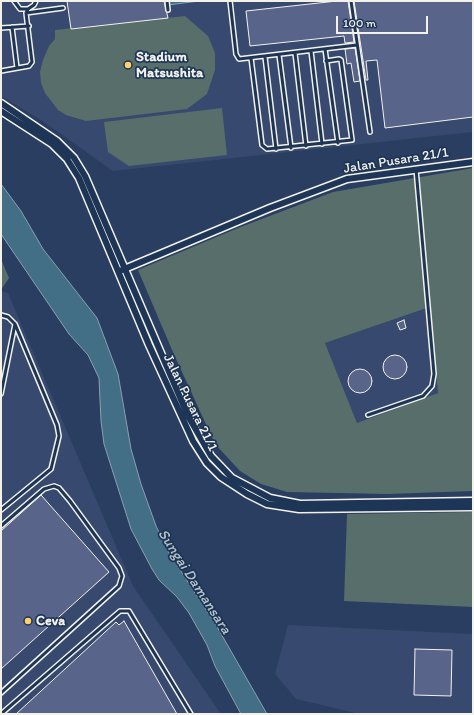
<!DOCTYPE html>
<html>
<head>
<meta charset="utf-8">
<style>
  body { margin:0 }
  #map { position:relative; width:474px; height:715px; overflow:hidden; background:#293e61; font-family:Itim,sans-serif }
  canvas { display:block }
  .frame { position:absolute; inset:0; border:2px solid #f4f1e8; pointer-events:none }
  .scale { position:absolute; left:336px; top:16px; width:92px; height:18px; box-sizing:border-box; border:2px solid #f4f1e8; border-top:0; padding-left:5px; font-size:12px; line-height:14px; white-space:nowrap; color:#f4f1e8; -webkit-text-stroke:3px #1d3557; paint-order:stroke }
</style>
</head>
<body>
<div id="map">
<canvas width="474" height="715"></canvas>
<div class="frame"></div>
<div class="scale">100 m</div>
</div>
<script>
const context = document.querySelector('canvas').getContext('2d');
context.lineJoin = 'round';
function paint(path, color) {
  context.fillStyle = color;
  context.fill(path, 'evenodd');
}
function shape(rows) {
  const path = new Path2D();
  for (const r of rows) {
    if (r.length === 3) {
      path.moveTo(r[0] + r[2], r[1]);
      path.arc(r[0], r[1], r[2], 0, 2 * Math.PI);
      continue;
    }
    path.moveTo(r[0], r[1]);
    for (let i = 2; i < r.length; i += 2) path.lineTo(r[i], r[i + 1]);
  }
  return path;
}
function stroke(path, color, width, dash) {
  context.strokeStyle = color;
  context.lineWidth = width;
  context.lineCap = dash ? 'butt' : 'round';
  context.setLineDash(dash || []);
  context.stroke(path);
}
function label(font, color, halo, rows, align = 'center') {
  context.font = font + ' Itim,sans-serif';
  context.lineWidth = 3.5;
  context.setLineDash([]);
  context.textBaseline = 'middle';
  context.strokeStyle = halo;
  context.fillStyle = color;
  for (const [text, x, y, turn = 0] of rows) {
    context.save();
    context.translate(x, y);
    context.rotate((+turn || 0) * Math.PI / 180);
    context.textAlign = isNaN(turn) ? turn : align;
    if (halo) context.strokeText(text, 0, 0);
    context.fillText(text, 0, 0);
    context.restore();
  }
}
paint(shape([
  [1,1,473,1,473,132,113,171,44,122,1,96],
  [1,291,8,293,133,586,221,714,1,714],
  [431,307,438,393,357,423,325,343],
  [288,625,473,634,473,714,360,714,296,699,275,674]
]), '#37496e');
paint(shape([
  [185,16,208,36,215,53,215,70,207,94,187,109,86,121,66,115,58,110,45,93,41,83,40,72,43,60,49,46,55,39,55,30],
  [222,108,227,155,129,166,108,152,104,122],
  [473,168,473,491,388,494,287,492,261,484,240,471,215,444,172,350,138,270,238,228,333,192],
  [430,307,438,393,357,423,325,343],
  [1,259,9,278,1,290],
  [473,512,473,607,344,601,347,514]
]), '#576e6b');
const water = shape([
  [168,1,199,1,168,5,168,1],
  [1,184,21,211,43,249,97,318,118,374,131,449,141,484,156,526,169,553,216,625,267,714,241,714,215,666,207,645,189,613,177,597,159,580,152,569,131,529,104,444,101,421,99,378,88,355,69,334,1,234,1,184]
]);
paint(water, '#426e86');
stroke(water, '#89a2ad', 1);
const building = shape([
  [67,1,164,1,168,18,71,29,67,1],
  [337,1,348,1,354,42,345,43,344,36,250,46,246,11,337,1],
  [354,1,473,1,473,117,385,128,377,60,366,61,368,80,366,80,354,1],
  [355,48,360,81,354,82,351,63,347,64,345,49,355,48],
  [404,320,406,328,400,330,397,323,404,320],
  [395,367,12],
  [360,381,12],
  [41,495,109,572,1,669,1,531,41,495],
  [124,621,177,714,16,714,116,622,119,625,124,621],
  [415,649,452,650,451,696,414,695,415,649]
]);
paint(building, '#59648b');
stroke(building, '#f4f1e8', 1);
const lane = shape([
  [14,1,20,9,28,9,34,5,36,1],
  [167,1,168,10],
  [230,1,236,54,239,59,357,45],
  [351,1,370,132],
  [26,13,63,8],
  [12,27,17,68],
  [1,28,29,26],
  [325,49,338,143],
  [311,51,322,144],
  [295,53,306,146],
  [279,55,291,148],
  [265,57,276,149],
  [251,58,262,145,267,149,352,140,341,60,339,59,326,61],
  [1,71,29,66,32,62,26,13,28,9],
  [1,315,8,317,15,324,57,425,59,436,51,469,1,510],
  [1,394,15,324],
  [368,415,423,396,432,386,434,374,416,169],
  [1,526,44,489,54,486,59,488,70,501,119,568,122,576,119,586,1,693],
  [1,714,120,611,129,611,191,714]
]);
const street = shape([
  [1,103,57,141,74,158,85,176,188,416,211,456,232,478,270,498,300,504,473,501],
  [1,111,52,144,67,159,79,178,149,345,193,441,207,463,221,477,247,494,267,504,299,509,473,507],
  [122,270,270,208,347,179,473,162]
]);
stroke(lane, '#f4f1e8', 6);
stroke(street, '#f4f1e8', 9);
stroke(lane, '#1d3557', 3);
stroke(street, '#1d3557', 6);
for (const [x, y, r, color] of [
  [128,65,4,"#ffd166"],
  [28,621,4,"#ffd166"]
]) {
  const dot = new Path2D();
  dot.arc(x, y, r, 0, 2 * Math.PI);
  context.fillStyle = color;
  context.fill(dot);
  stroke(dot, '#1d3557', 1.5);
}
label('bold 14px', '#f4f1e8', '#1d3557', [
  ["Stadium",136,57],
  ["Matsushita",136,73],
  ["Ceva",36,621]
], 'left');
label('14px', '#f4f1e8', '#1d3557', [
  ["Jalan Pusara 21/1",396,161,-9],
  ["Jalan Pusara 21/1",190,403,64]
]);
label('italic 15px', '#b6c3c6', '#1d3557', [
  ["Sungai Damansara",194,582,57]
]);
</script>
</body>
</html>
